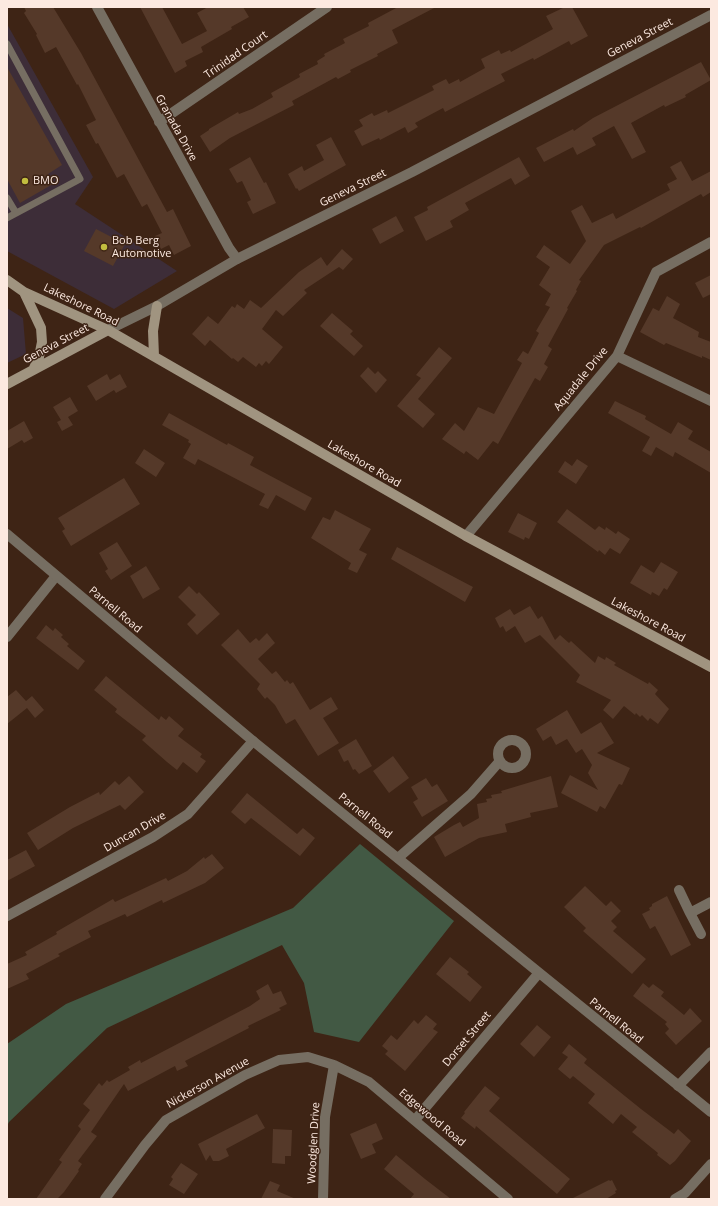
<!DOCTYPE html>
<html>
<head>
<meta charset="utf-8">
<style>
  body { margin:0 }
  #map { position:relative; width:718px; height:1206px; overflow:hidden; background:#3e2415; font-family:"Open Sans",sans-serif }
  canvas { display:block }
  .frame { position:absolute; inset:0; border:8px solid #fce9e0; pointer-events:none }
</style>
</head>
<body>
<div id="map">
<canvas width="718" height="1206"></canvas>
<div class="frame"></div>
</div>
<script>
const context = document.querySelector('canvas').getContext('2d');
context.lineJoin = 'round';
function paint(path, color) {
  context.fillStyle = color;
  context.fill(path, 'evenodd');
}
function shape(rows) {
  const path = new Path2D();
  for (const r of rows) {
    if (r.length === 3) {
      path.moveTo(r[0] + r[2], r[1]);
      path.arc(r[0], r[1], r[2], 0, 2 * Math.PI);
      continue;
    }
    path.moveTo(r[0], r[1]);
    for (let i = 2; i < r.length; i += 2) path.lineTo(r[i], r[i + 1]);
  }
  return path;
}
function stroke(path, color, width, dash) {
  context.strokeStyle = color;
  context.lineWidth = width;
  context.lineCap = dash ? 'butt' : 'round';
  context.setLineDash(dash || []);
  context.stroke(path);
}
function label(font, color, halo, rows, align = 'center') {
  context.font = font + ' "Open Sans",sans-serif';
  context.lineWidth = 3;
  context.setLineDash([]);
  context.textBaseline = 'middle';
  context.strokeStyle = halo;
  context.fillStyle = color;
  for (const [text, x, y, turn = 0] of rows) {
    context.save();
    context.translate(x, y);
    context.rotate((+turn || 0) * Math.PI / 180);
    context.textAlign = isNaN(turn) ? turn : align;
    if (halo) context.strokeText(text, 0, 0);
    context.fillText(text, 0, 0);
    context.restore();
  }
}
paint(shape([
  [7,24,93,177,75,204,177,271,114,309,7,251],
  [7,308,23,318,26,354,7,363]
]), '#3d2d38');
paint(shape([
  [360,844,454,921,359,1042,314,1032,304,983,282,945,107,1028,9,1122,7,1126,7,1044,66,1004,293,908]
]), '#425944');
paint(shape([
  [24,7,53,7,81,53,167,212,173,209,191,246,174,255,169,245,161,249,155,236,162,233,147,204,142,207,124,174,117,178,98,143,96,144,86,125,96,120,78,84,77,85,56,47,45,53,36,35,37,34,24,13,26,11],
  [140,7,162,7,182,44,207,31,197,13,208,7,243,7,249,17,231,27,232,29,201,47,203,52,185,61,187,66,175,73],
  [398,7,436,7,392,30,398,43,377,54,378,56,350,70,351,72,338,79,336,77,292,101,294,105,230,138,210,152,200,136,209,130,209,129,238,112,239,114,252,109,273,97,271,93,300,77,299,74,318,64,317,61,325,56,324,54,345,43,343,39,369,26,368,23],
  [565,7,572,7,588,36,571,45,569,41,534,60,533,58,501,74,505,81,445,112,443,108,415,123,418,127,408,133,405,127,380,140,379,138,362,146,354,131,363,126,359,120,372,113,374,116,387,110,388,113,434,90,432,86,446,79,449,84,459,79,460,82,485,68,481,59,499,50,501,54,510,50,511,52,553,29,546,16],
  [701,62,711,80,685,95,686,97,665,107,664,105,631,123,646,152,632,159,614,126,592,138,596,145,577,155,573,147,544,162,536,148,573,129,574,131,593,118],
  [7,67,62,165,48,174,53,184,20,203,7,179],
  [331,137,346,165,299,191,297,188,296,189,288,174,302,166,304,171,324,160,316,145],
  [250,157,264,183,266,182,276,203,253,214,247,202,251,200,242,181,237,183,229,169],
  [519,157,530,176,515,185,511,178,465,203,469,210,450,221,453,227,426,241,414,217,428,210,427,207],
  [681,161,692,181,711,171,711,192,703,197,701,194,641,228,640,227,604,245,579,280,581,281,576,290,577,291,567,308,568,309,548,346,552,349,544,364,548,367,540,381,535,378,498,444,493,441,478,460,466,451,464,454,442,439,455,423,464,431,478,407,494,414,522,363,517,360,523,351,528,354,539,333,536,331,550,307,545,305,551,294,539,285,550,267,536,257,544,245,570,264,586,241,571,211,582,205,592,223,613,213,616,219,670,190,667,184,677,179,670,167],
  [396,216,404,231,380,244,372,229],
  [96,229,125,244,113,266,84,251],
  [342,249,353,259,343,270,339,267,304,290,307,293,283,316,276,310,262,329,283,347,269,364,266,361,262,366,259,363,256,367,243,357,238,362,233,358,232,359,210,340,205,346,192,334,208,316,218,324,232,306,235,308,237,304,244,309,250,300,261,308,299,272,321,257,327,266],
  [711,275,711,294,703,298,695,283],
  [667,296,680,304,673,318,699,332,698,337,711,342,711,360,702,356,702,358,666,343,664,345,640,332,653,308,659,311],
  [332,313,353,331,350,334,363,346,354,356,320,326],
  [439,347,452,358,418,399,435,414,423,428,397,406,421,378,416,375],
  [368,367,375,374,378,371,387,380,376,393,360,376],
  [107,374,110,380,120,374,127,387,116,393,114,390,96,401,87,386],
  [70,397,78,411,68,417,73,425,62,431,57,422,61,420,53,407],
  [615,401,646,416,645,419,671,434,678,422,693,431,688,439,711,452,711,473,675,452,673,457,656,447,651,456,642,451,650,437,608,413],
  [169,413,227,445,228,443,254,457,250,465,312,498,305,511,276,495,268,509,259,505,265,494,198,459,195,465,183,458,191,444,188,442,189,440,162,425],
  [24,421,33,438,24,443,22,440,7,449,7,431],
  [144,449,165,463,156,477,135,463],
  [577,459,588,466,576,484,558,472,565,461,572,466],
  [124,478,140,504,71,546,62,531,65,529,58,518],
  [567,509,595,530,599,526,605,530,606,527,616,534,618,531,630,539,620,554,610,548,605,555,599,550,598,552,557,522],
  [335,510,371,529,359,550,367,554,357,573,348,569,351,563,311,538,323,517,330,520],
  [518,513,537,523,529,539,525,537,524,540,508,532],
  [117,542,132,566,111,580,105,571,108,569,99,553],
  [397,547,473,587,465,602,391,559],
  [661,562,678,572,667,590,664,588,659,596,652,592,651,595,630,583,641,565,654,573],
  [146,566,160,589,143,599,130,576],
  [189,586,197,594,199,592,220,614,197,635,187,624,196,615,178,597],
  [530,606,538,619,542,616,555,640,560,635,569,643,571,641,595,663,598,656,605,660,606,657,616,663,614,665,648,684,649,682,658,690,655,694,669,709,658,724,650,718,648,721,642,715,640,717,636,713,635,715,624,706,613,719,603,710,611,700,576,682,580,675,540,635,525,643,515,626,506,632,503,626,500,628,495,618,510,609,514,615],
  [46,625,53,631,55,628,63,635,61,637,69,644,67,646,85,661,78,670,36,638],
  [238,629,250,643,256,638,259,641,267,633,275,643,258,659,272,674,276,671,285,682,287,680,290,684,293,682,310,710,331,697,338,709,323,718,339,743,318,756,295,719,286,724,275,705,267,697,265,699,257,689,260,684,221,645],
  [106,676,159,720,161,716,166,720,169,716,184,729,178,736,202,754,200,757,206,761,197,773,183,762,177,770,167,762,142,740,146,736,115,712,117,709,94,690],
  [16,690,26,701,32,696,44,710,35,718,27,708,7,724,7,697],
  [567,710,581,734,601,722,614,743,597,753,630,768,622,785,619,784,605,809,600,806,597,812,561,793,570,775,598,790,588,773,592,765,582,749,576,753,567,739,556,745,551,736,543,741,536,729],
  [356,739,372,766,359,774,355,769,353,770,348,760,344,762,338,750],
  [393,756,409,778,389,793,373,771],
  [129,776,144,792,125,810,120,805,73,828,38,850,27,833,70,807,99,792,100,795,115,781,119,785],
  [551,776,558,807,530,813,531,817,505,824,507,832,479,838,445,857,434,837,454,825,460,822,463,827,479,818,477,804,487,802,486,799,492,798,491,795,502,793,501,791],
  [426,778,432,787,437,784,448,801,422,817,413,802,418,799,411,787],
  [247,793,297,834,303,828,315,838,300,856,251,818,245,824,231,812],
  [26,850,35,866,7,881,7,860],
  [212,854,224,868,205,883,163,903,162,900,127,917,125,914,88,931,91,937,58,954,60,956,26,974,29,979,7,989,7,964,27,955,25,952,57,934,56,932,113,899,115,902,166,878,168,881,187,871,204,857,205,859],
  [585,886,606,906,611,901,621,911,611,921,617,927,613,931,646,959,632,974,583,931,586,928,564,907],
  [667,896,691,945,671,956,655,926,650,929,642,914,650,910,649,908,652,906,652,904],
  [450,957,469,972,467,974,482,987,470,1002,436,974],
  [643,983,649,988,653,984,664,992,661,996,684,1015,690,1008,702,1021,676,1045,665,1033,669,1029,665,1024,667,1022,633,996],
  [268,984,273,994,281,991,287,1004,279,1008,281,1010,248,1026,249,1028,185,1061,188,1066,177,1071,175,1066,128,1091,124,1084,91,1132,97,1136,78,1161,82,1164,78,1170,79,1171,64,1192,57,1199,36,1199,62,1162,59,1160,81,1129,78,1126,90,1110,83,1104,99,1083,102,1086,107,1080,109,1082,130,1070,128,1067,140,1060,141,1063,250,1006,260,999,256,991],
  [426,1015,437,1024,433,1029,438,1032,405,1071,385,1054,388,1051,382,1046,391,1035,397,1040,414,1020,418,1024],
  [537,1025,551,1037,534,1057,520,1044],
  [569,1044,587,1059,584,1063,641,1109,674,1134,678,1129,691,1141,675,1161,670,1165,657,1155,658,1153,632,1132,637,1127,621,1114,613,1124,588,1103,595,1094,573,1076,570,1079,558,1069,568,1057,562,1053],
  [485,1086,500,1098,489,1111,570,1179,557,1194,476,1126,475,1129,461,1118,465,1113,464,1112],
  [257,1114,265,1128,226,1149,229,1156,219,1161,213,1161,210,1155,206,1161,198,1144],
  [376,1123,383,1139,372,1144,376,1153,361,1159,350,1134],
  [273,1129,292,1130,291,1156,285,1156,285,1164,272,1163],
  [396,1155,425,1179,451,1199,410,1199,414,1194,384,1169],
  [181,1163,198,1174,184,1194,169,1185,173,1179,171,1177],
  [609,1180,610,1181,612,1180,617,1190,615,1191,616,1193,606,1199,571,1199],
  [270,1181,280,1185,277,1191,296,1199,261,1199]
]), '#553929');
stroke(shape([
  [7,44,80,179,7,218],
  [7,198,16,213]
]), '#766e62', 7);
stroke(shape([
  [97,7,229,248,237,259],
  [159,122,327,7],
  [617,356,711,401],
  [466,536,617,356,656,272,711,242],
  [7,637,56,576],
  [512,754,14],
  [398,858,471,794,499,762],
  [679,890,690,913,711,902],
  [690,913,701,934],
  [7,916,153,837,188,814,253,741],
  [678,1086,711,1052],
  [415,1120,538,974],
  [105,1199,145,1145,166,1120,245,1075,279,1060,308,1057,334,1065,369,1082,508,1199],
  [323,1199,325,1117,334,1065],
  [675,1199,685,1193,711,1164]
]), '#766e62', 10);
stroke(shape([
  [108,330,157,306,237,259,412,172,711,15],
  [7,534,253,741,711,1112]
]), '#766e62', 10);
stroke(shape([
  [7,280,24,292,108,330,466,536,711,667],
  [24,292,41,328,42,342,39,357,33,370],
  [154,356,153,331,157,306],
  [7,384,108,330]
]), '#a09480', 10);
for (const [x, y, r, color] of [
  [25,181,4,"#c2bd3f"],
  [104,247,4,"#c2bd3f"]
]) {
  const dot = new Path2D();
  dot.arc(x, y, r, 0, 2 * Math.PI);
  context.fillStyle = color;
  context.fill(dot);
  stroke(dot, '#3e2415', 1.5);
}
label('11px', '#fce9e0', '#3e2415', [
  ["Geneva Street",640,38,-28],
  ["Trinidad Court",236,55,-35],
  ["Granada Drive",176,128,61],
  ["Geneva Street",353,188,-26],
  ["Lakeshore Road",81,305,26],
  ["Geneva Street",56,344,-28],
  ["Aquadale Drive",581,379,-51],
  ["Lakeshore Road",364,464,30],
  ["Parnell Road",115,610,40],
  ["Lakeshore Road",648,620,28],
  ["Parnell Road",365,816,39],
  ["Duncan Drive",135,832,-30],
  ["Parnell Road",616,1021,39],
  ["Dorset Street",467,1039,-50],
  ["Nickerson Avenue",208,1083,-29],
  ["Edgewood Road",432,1118,40],
  ["Woodglen Drive",314,1143,-87]
]);
label('11px', '#fce9e0', '#3e2415', [
  ["BMO",33,181],
  ["Bob Berg",112,241],
  ["Automotive",112,254]
], 'left');
</script>
</body>
</html>
